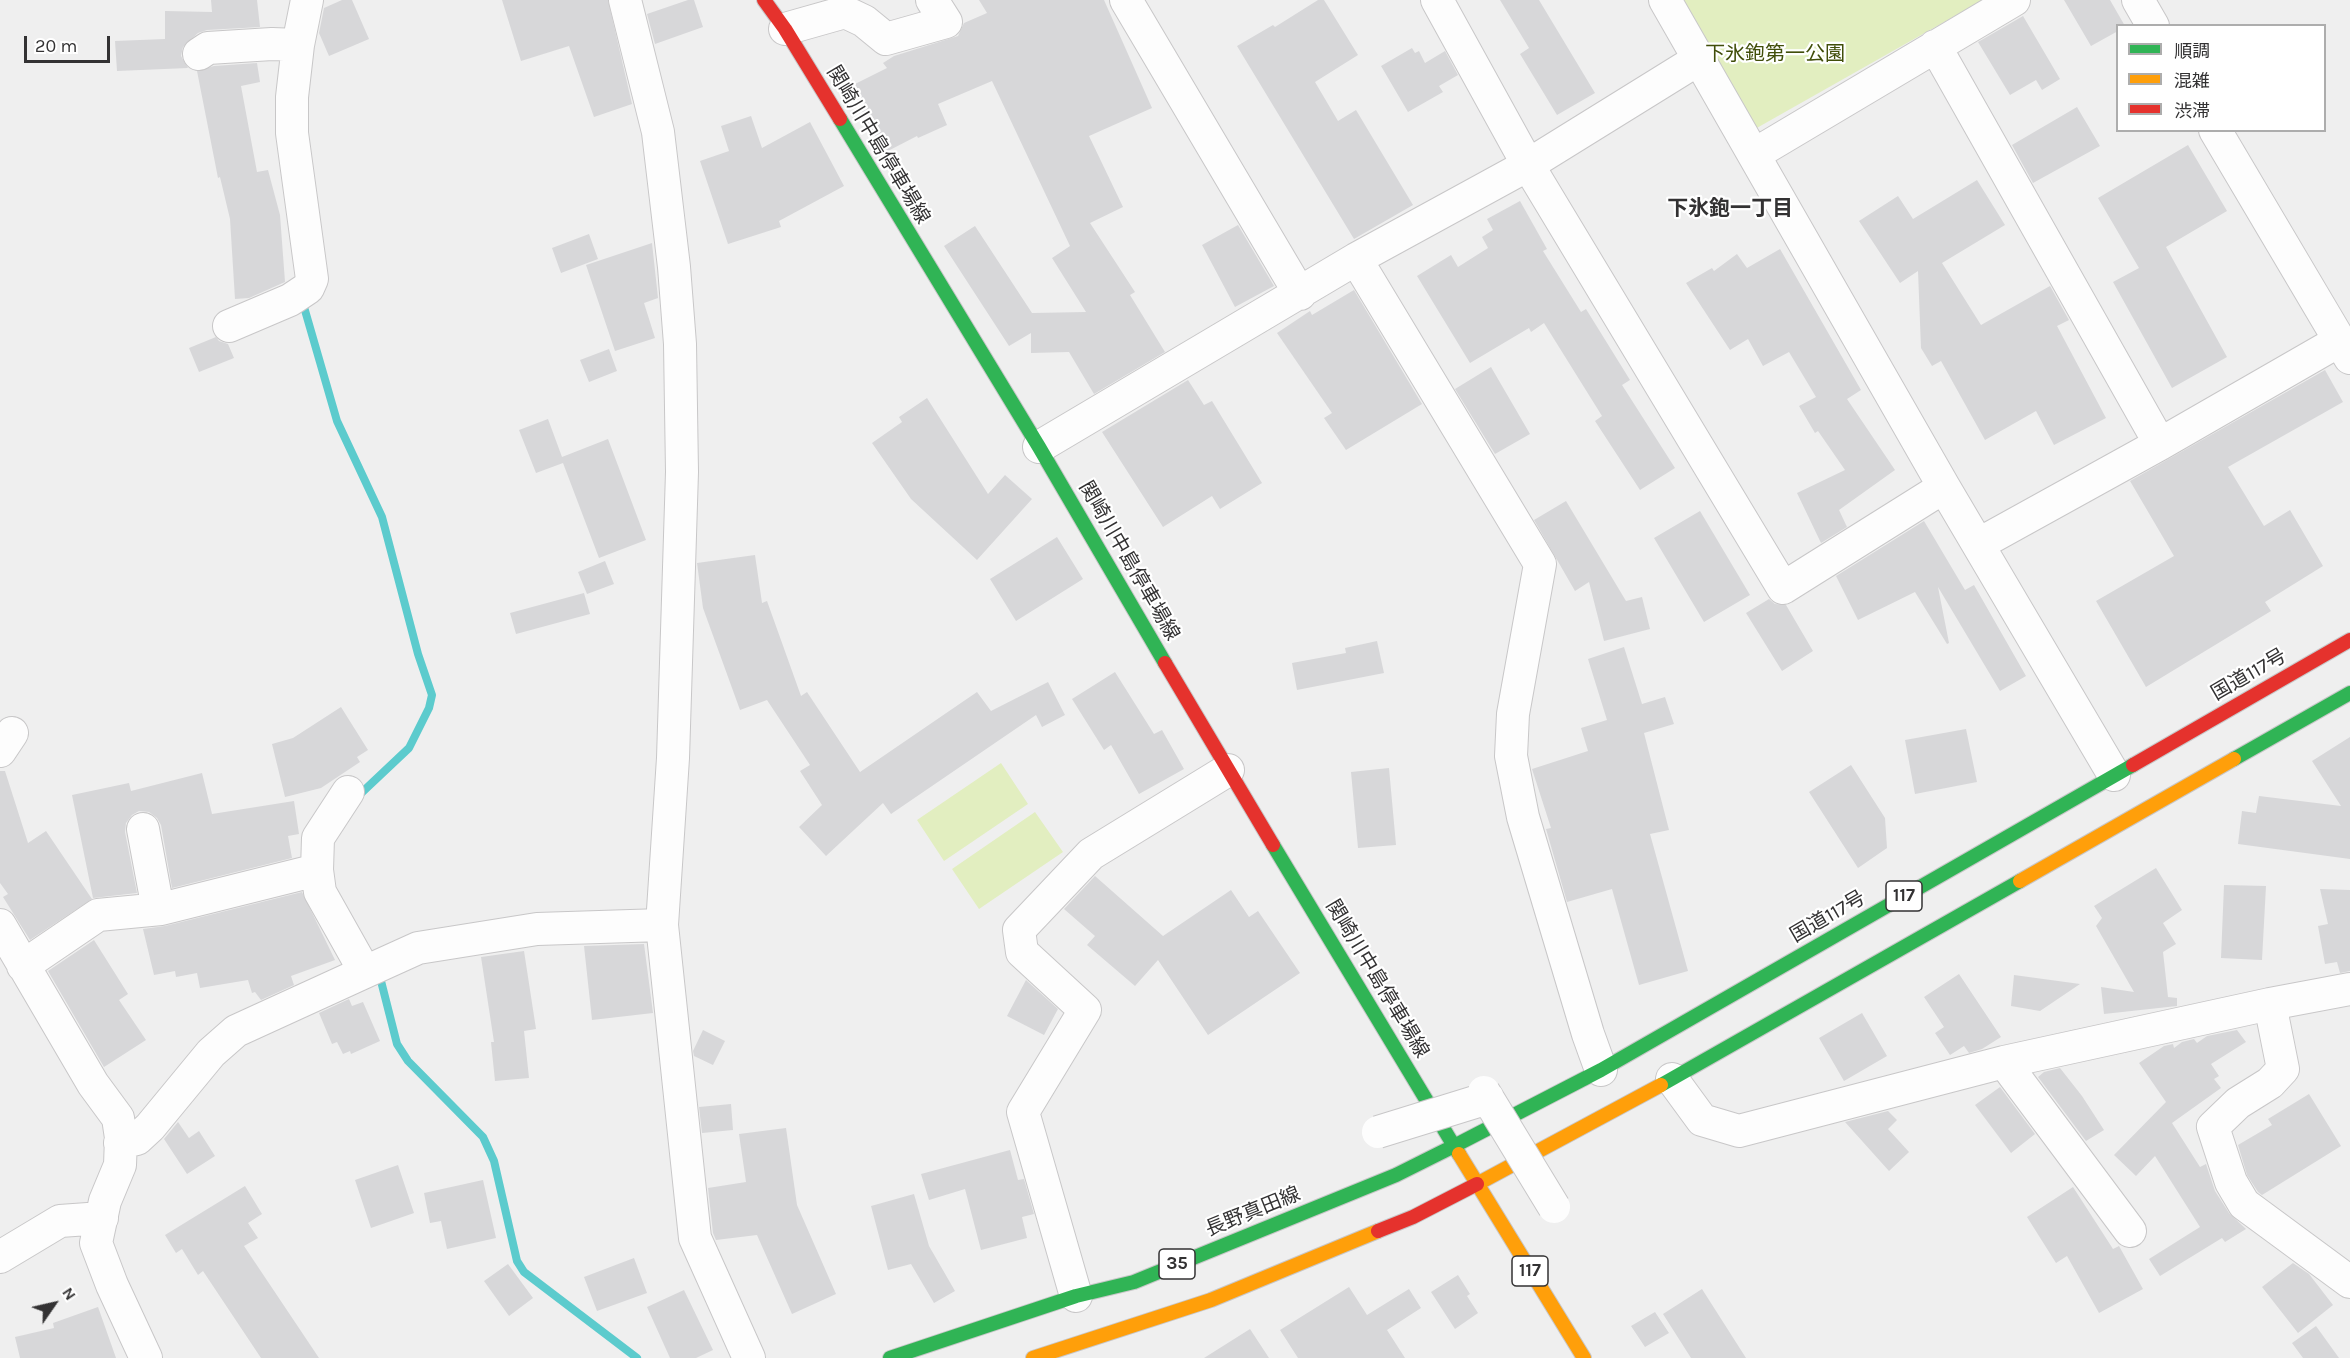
<!DOCTYPE html>
<html>
<head>
<meta charset="utf-8">
<style>
  body { margin:0 }
  #map { position:relative; width:2350px; height:1358px; overflow:hidden; background:#efefef; font-family:Karla,"Noto Sans JP",sans-serif }
  canvas { display:block }
  .legend { position:absolute; left:2116px; top:24px; width:210px; height:108px; box-sizing:border-box; background:#fff; border:2px solid #adadad; margin:0; padding:8px 10px; list-style:none; font-size:18px; color:#333233 }
  .legend li { display:flex; align-items:center; gap:12px; height:30px }
  .legend b { width:30px; border:2px solid #adadad }
  .north { position:absolute; left:24px; top:1274px; width:60px; height:60px; -webkit-text-stroke:4px #fff; paint-order:stroke; rotate:56deg; font-size:16px; font-weight:700; line-height:24px; text-align:center; color:#333233 }
  .north::after { content:''; display:block; margin:auto; width:21px; height:27px; background:#333233; clip-path:polygon(50% 0,100% 100%,50% 72%,0 100%) }
  .scale { position:absolute; left:24px; top:36px; width:86px; height:27px; box-sizing:border-box; border:3px solid #333233; border-top:0; padding-left:8px; font-size:18px; line-height:21px; white-space:nowrap; color:#333233; -webkit-text-stroke:4px #fff; paint-order:stroke }
</style>
</head>
<body>
<div id="map">
<canvas width="2350" height="1358"></canvas>
<ul class="legend">
<li><b style="height:8px;background:#30b455"></b>順調</li>
<li><b style="height:8px;background:#ff9f0a"></b>混雑</li>
<li><b style="height:8px;background:#e5322d"></b>渋滞</li>
</ul>
<div class="north">N</div>
<div class="scale">20 m</div>
</div>
<script>
const context = document.querySelector('canvas').getContext('2d');
context.lineJoin = 'round';
function paint(path, color) {
  context.fillStyle = color;
  context.fill(path, 'evenodd');
}
function shape(rows) {
  const path = new Path2D();
  for (const r of rows) {
    path.moveTo(r[0], r[1]);
    for (let i = 2; i < r.length; i += 2) path.lineTo(r[i], r[i + 1]);
  }
  return path;
}
function stroke(path, color, width, dash) {
  context.strokeStyle = color;
  context.lineWidth = width;
  context.lineCap = dash ? 'butt' : 'round';
  context.setLineDash(dash || []);
  context.stroke(path);
}
function label(font, color, halo, rows, align = 'center') {
  context.font = font + ' Karla,"Noto Sans JP",sans-serif';
  context.lineWidth = 4.5;
  context.setLineDash([]);
  context.textBaseline = 'middle';
  context.strokeStyle = halo;
  context.fillStyle = color;
  for (const [text, x, y, turn = 0] of rows) {
    context.save();
    context.translate(x, y);
    context.rotate((+turn || 0) * Math.PI / 180);
    context.textAlign = isNaN(turn) ? turn : align;
    if (halo) context.strokeText(text, 0, 0);
    context.fillText(text, 0, 0);
    context.restore();
  }
}
paint(shape([
  [1683,0,1983,0,1755,129],
  [1001,763,1028,804,944,861,917,820],
  [1035,812,1063,852,979,909,952,869]
]), '#e2eec0');
stroke(shape([
  [302,300,337,421,382,517,418,654,432,695,429,708,409,748,356,798],
  [381,981,397,1044,408,1061,483,1137,494,1161,517,1261,524,1272,637,1358]
]), '#5ccbcd', 8);
paint(shape([
  [211,0,257,0,260,27,207,30,198,33,183,47,181,56,188,68,117,71,115,41,165,39,165,11,212,12],
  [342,0,352,0,369,39,329,56,319,33,324,8],
  [502,0,608,0,632,104,594,117,569,46,521,61],
  [688,0,694,0,703,27,655,44,647,14],
  [979,0,1104,0,1152,108,1089,136,1123,207,1090,223,1135,292,1130,295,1165,352,1094,394,1069,352,1031,353,1031,333,1009,346,944,246,975,226,1032,313,1086,312,1052,258,1070,246,992,81,938,104,947,125,918,138,917,136,884,153,849,87,887,68,883,63,894,56,958,36,964,23,987,13],
  [1318,0,1324,0,1358,55,1315,82,1338,121,1356,110,1413,205,1354,239,1237,46,1273,25,1275,27],
  [1500,0,1539,0,1595,93,1557,115,1520,54,1529,48],
  [2064,0,2110,0,2125,26,2118,26,2118,31,2091,46],
  [2023,16,2060,79,2042,90,2036,80,2010,95,1978,42],
  [1412,48,1415,53,1419,51,1425,63,1445,51,1458,75,1439,86,1443,92,1408,112,1381,66],
  [257,63,260,82,241,86,257,172,268,170,280,215,285,282,249,298,235,299,230,219,220,177,218,178,197,71,214,66],
  [2077,107,2100,146,2033,183,2012,145],
  [751,116,762,148,810,122,844,186,779,221,781,227,728,244,700,161,729,151,721,126],
  [2188,145,2227,211,2166,247,2227,357,2172,388,2113,282,2139,268,2098,198],
  [1977,180,2005,225,1942,263,1981,325,2050,286,2069,320,2057,326,2106,418,2054,445,2036,411,1985,440,1941,361,1932,366,1921,348,1918,271,1900,283,1859,221,1898,196,1913,219],
  [1520,201,1547,249,1543,251,1581,312,1586,309,1630,380,1622,385,1675,468,1640,490,1595,421,1602,416,1544,323,1531,332,1529,328,1470,363,1417,276,1451,255,1458,267,1488,248,1482,237,1493,230,1487,219],
  [1238,225,1274,286,1235,307,1202,245],
  [589,234,598,259,561,273,552,248],
  [652,243,658,298,644,303,655,338,615,351,586,265],
  [1780,249,1861,390,1847,399,1895,470,1839,510,1847,527,1821,543,1797,493,1845,470,1818,431,1815,433,1799,406,1816,397,1789,352,1763,366,1748,339,1730,350,1686,283,1712,268,1714,271,1737,254,1747,268],
  [1354,290,1422,404,1346,450,1324,418,1332,413,1277,333,1310,311,1312,315],
  [216,337,219,341,228,344,234,358,199,372,189,348],
  [609,349,617,371,589,382,580,360],
  [1491,367,1530,434,1495,454,1455,389],
  [2325,370,2343,402,2228,467,2264,526,2290,510,2323,566,2265,602,2271,611,2146,687,2096,601,2174,556,2130,481],
  [1188,380,1204,405,1212,401,1262,483,1220,509,1212,496,1163,527,1102,432],
  [927,398,988,494,1005,475,1032,499,977,560,911,499,872,443,902,422,899,417],
  [548,419,562,457,608,439,646,540,599,558,563,463,536,473,519,430],
  [1566,501,1626,601,1642,597,1650,629,1604,641,1589,582,1575,591,1534,520],
  [1700,511,1750,595,1704,622,1654,538],
  [1924,521,1965,590,1974,585,2026,676,2000,691,1938,587,1949,643,1947,644,1915,592,1858,620,1836,576],
  [1057,537,1083,579,1016,621,990,579],
  [755,555,762,603,767,601,801,696,807,692,860,772,977,692,991,711,1048,682,1065,715,1042,727,1036,715,891,814,883,803,826,856,799,827,822,805,800,771,810,765,767,700,740,710,703,608,697,563],
  [605,561,614,584,587,594,578,572],
  [584,593,590,614,516,634,510,613],
  [1769,599,1775,604,1786,605,1813,651,1782,671,1746,613],
  [1377,641,1384,673,1297,690,1292,663,1346,653,1345,648],
  [1624,647,1642,704,1665,697,1674,724,1644,733,1669,830,1650,834,1688,971,1639,985,1612,889,1567,902,1546,829,1551,828,1532,769,1588,751,1581,728,1607,720,1588,659],
  [1115,672,1154,734,1162,730,1184,769,1139,794,1111,745,1104,750,1072,699],
  [341,707,368,750,357,757,360,762,321,788,285,797,272,744,293,738],
  [1966,729,1977,782,1915,794,1905,740],
  [2350,737,2350,859,2238,844,2242,811,2256,813,2259,796,2341,806,2312,761],
  [1851,765,1885,818,1887,848,1858,868,1809,792],
  [1389,768,1396,845,1358,848,1351,772],
  [0,771,5,771,28,843,46,831,92,899,30,940,3,897,8,894,0,883],
  [202,773,212,814,294,801,299,834,288,836,292,858,172,888,161,825,157,818,149,812,139,811,132,815,126,823,125,832,137,893,93,898,72,795,129,783,131,791],
  [2156,868,2182,910,2163,923,2176,944,2163,952,2168,997,2177,998,2177,1006,2104,1014,2101,987,2134,992,2096,926,2102,918,2094,906],
  [1095,876,1163,936,1231,890,1249,917,1258,911,1300,973,1208,1035,1158,960,1135,986,1087,945,1095,936,1064,909],
  [2224,885,2266,886,2262,960,2221,958],
  [2320,889,2350,890,2350,971,2340,973,2337,962,2325,964,2318,926,2328,924],
  [302,892,335,960,291,976,294,985,261,1000,255,992,252,993,248,980,200,988,197,973,176,977,175,971,154,975,143,929,165,926],
  [94,940,128,994,119,1000,146,1040,104,1067,48,971],
  [644,944,653,1013,592,1020,584,946],
  [524,951,536,1029,524,1031,529,1078,495,1081,491,1042,494,1042,481,957],
  [1959,974,2001,1037,1982,1049,1969,1053,1964,1046,1950,1055,1935,1033,1944,1027,1924,997],
  [2014,975,2080,984,2040,1011,2011,1006],
  [1026,980,1058,1009,1044,1035,1007,1016],
  [349,999,352,1006,363,1002,380,1041,351,1054,350,1051,343,1054,337,1042,332,1044,319,1013],
  [1862,1013,1887,1056,1844,1081,1819,1038],
  [703,1030,725,1041,713,1065,694,1056,693,1051],
  [2237,1030,2246,1042,2211,1064,2219,1076,2214,1079,2221,1088,2172,1123,2200,1167,2206,1164,2215,1191,2229,1213,2246,1229,2225,1242,2222,1238,2160,1276,2149,1259,2200,1227,2155,1156,2136,1176,2114,1155,2166,1102,2139,1063,2164,1046,2173,1044,2174,1048,2182,1042,2194,1039,2197,1043,2207,1036],
  [2060,1068,2082,1096,2104,1130,2086,1141,2038,1077,2044,1072],
  [2000,1087,2035,1134,2011,1153,1975,1105],
  [2309,1094,2341,1146,2262,1195,2258,1192,2247,1175,2238,1145,2272,1125,2268,1119],
  [731,1104,733,1130,702,1133,699,1107],
  [1888,1111,1897,1120,1888,1129,1909,1152,1889,1171,1845,1122],
  [178,1122,189,1138,199,1131,215,1156,187,1174,164,1139],
  [786,1128,797,1205,836,1294,792,1314,757,1235,716,1240,713,1233,708,1188,746,1182,739,1134],
  [1010,1150,1018,1180,1024,1179,1034,1214,1022,1217,1027,1238,981,1250,965,1189,929,1200,921,1174],
  [398,1165,414,1213,371,1228,355,1180],
  [483,1180,496,1238,447,1249,441,1221,430,1223,424,1193],
  [245,1186,262,1214,248,1223,258,1238,244,1246,319,1358,261,1358,203,1271,198,1275,182,1249,176,1253,165,1235],
  [2073,1187,2113,1249,2119,1246,2143,1289,2099,1313,2067,1256,2056,1263,2027,1217],
  [914,1194,929,1246,955,1291,934,1303,911,1264,888,1270,871,1206],
  [634,1258,647,1293,597,1311,584,1277],
  [2293,1263,2309,1274,2333,1305,2298,1333,2262,1287],
  [508,1264,533,1298,509,1316,484,1281],
  [1458,1275,1470,1294,1467,1296,1478,1313,1455,1329,1431,1292],
  [1349,1287,1367,1315,1409,1289,1421,1308,1387,1330,1405,1358,1298,1358,1280,1330],
  [1702,1289,1746,1358,1691,1358,1663,1314],
  [684,1290,713,1350,696,1358,670,1358,647,1307],
  [98,1307,116,1358,20,1358,15,1337,54,1328,53,1323],
  [1655,1312,1669,1333,1645,1347,1631,1326],
  [2316,1326,2339,1358,2303,1358,2292,1343],
  [1250,1329,1269,1358,1204,1358]
]), '#d7d7d9');
const street = shape([
  [625,0,658,132,674,267,680,344,682,472,673,758,662,925,695,1238,749,1358],
  [1126,0,1300,294],
  [1437,0,1528,165,1783,588,1944,487],
  [1665,0,1944,487,2114,775],
  [2138,0,2153,26],
  [785,29,845,12,864,21,886,39,946,22,932,0],
  [1935,46,2160,444],
  [199,54,208,48,272,44,298,45,307,0],
  [2215,130,2350,358],
  [1755,154,2014,0],
  [1356,259,1540,564,1513,714,1511,756,1523,817,1588,1034,1601,1070],
  [229,326,290,300,308,288,312,279,292,133,292,97,298,45],
  [1039,447,1356,259,1528,165,1699,59],
  [1979,544,2160,444,2339,341],
  [0,751,12,733],
  [348,792,318,838,317,870,320,892,365,972,418,948,537,929,662,925],
  [143,829,158,909],
  [0,925,93,1084,118,1118,121,1138,120,1165,105,1201,96,1243,112,1285,146,1358],
  [23,966,98,915,161,909,317,870],
  [2270,1004,2283,1069,2270,1083,2238,1103,2213,1127,2231,1182,2244,1204,2350,1282],
  [2004,1062,2130,1231],
  [1672,1079,1702,1120,1739,1131,2004,1062,2270,1004,2350,989],
  [120,1143,137,1139,150,1127,211,1053,236,1031,365,972],
  [0,1257,60,1221,102,1218],
  [1076,1296,1023,1112,1085,1010,1022,952,1019,930,1091,854,1228,770]
]);
const fast = shape([
  [840,119,1039,447,1165,663],
  [2234,759,2350,693],
  [1273,845,1454,1146],
  [1661,1085,2020,881],
  [1459,1154,1454,1146,1601,1070,2133,765],
  [890,1358,1076,1296,1134,1282,1396,1175,1454,1146]
]);
const slow = shape([
  [2020,881,2234,759],
  [1459,1154,1584,1358],
  [1477,1184,1661,1085],
  [1033,1358,1211,1300,1378,1231]
]);
const jam = shape([
  [764,0,785,29,840,119],
  [1165,663,1273,845],
  [2133,765,2350,640],
  [1378,1231,1413,1217,1477,1184]
]);
stroke(street, '#c8c7c8', 34);
stroke(fast, '#c8c7c8', 16);
stroke(slow, '#c8c7c8', 16);
stroke(jam, '#c8c7c8', 16);
stroke(street, '#fdfdfd', 32);
stroke(fast, '#30b455', 14);
stroke(slow, '#ff9f0a', 14);
stroke(jam, '#e5322d', 14);
const streetBridge = shape([
  [1484,1092,1554,1207],
  [1378,1132,1488,1098]
]);
stroke(streetBridge, '#c8c7c8', 34, []);
stroke(streetBridge, '#fdfdfd', 32);
for (const [x, y, w] of [
  [1904,896,36],
  [1177,1264,36],
  [1530,1271,36]
]) {
  const box = new Path2D();
  box.roundRect(x - w / 2, y - 15, w, 30, 4.5);
  context.fillStyle = '#fff';
  context.fill(box);
  stroke(box, '#333233', 1.5);
}
label('bold 18px', '#333233', null, [
  ["117",1904,896],
  ["35",1177,1264],
  ["117",1530,1271]
]);
label('20px', '#414e0a', '#fff', [
  ["下氷鉋第一公園",1775,54]
]);
label('20px', '#333233', '#fff', [
  ["関崎川中島停車場線",878,145,59],
  ["関崎川中島停車場線",1129,561,60],
  ["国道117号",2249,675,-30],
  ["国道117号",1828,917,-30],
  ["関崎川中島停車場線",1377,979,59],
  ["長野真田線",1253,1212,-22]
]);
label('bold 21px', '#333233', '#fff', [
  ["下氷鉋一丁目",1730,209]
]);
</script>
</body>
</html>
